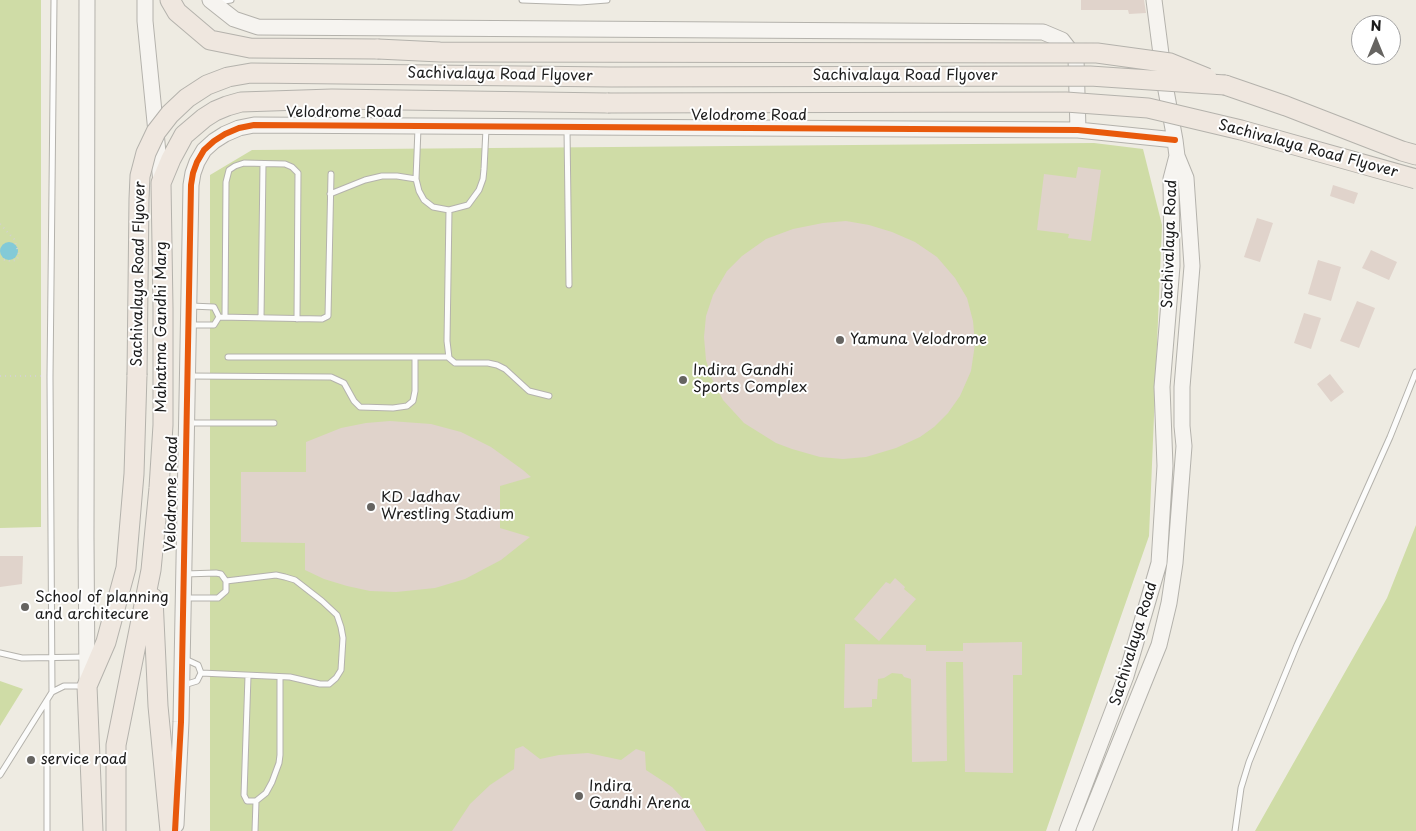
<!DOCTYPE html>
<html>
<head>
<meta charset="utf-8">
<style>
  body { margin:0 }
  #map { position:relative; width:1416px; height:831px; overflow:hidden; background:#eeebe2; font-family:"Playpen Sans",sans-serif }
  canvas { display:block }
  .north { position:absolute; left:1351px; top:15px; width:50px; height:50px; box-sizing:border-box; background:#fff; border:1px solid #a4a4a4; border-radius:50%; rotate:0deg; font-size:14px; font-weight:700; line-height:20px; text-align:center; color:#1c1c1c }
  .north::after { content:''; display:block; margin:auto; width:18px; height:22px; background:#666461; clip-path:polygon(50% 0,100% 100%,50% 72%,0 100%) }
</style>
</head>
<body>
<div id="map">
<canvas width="1416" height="831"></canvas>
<div class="north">N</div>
</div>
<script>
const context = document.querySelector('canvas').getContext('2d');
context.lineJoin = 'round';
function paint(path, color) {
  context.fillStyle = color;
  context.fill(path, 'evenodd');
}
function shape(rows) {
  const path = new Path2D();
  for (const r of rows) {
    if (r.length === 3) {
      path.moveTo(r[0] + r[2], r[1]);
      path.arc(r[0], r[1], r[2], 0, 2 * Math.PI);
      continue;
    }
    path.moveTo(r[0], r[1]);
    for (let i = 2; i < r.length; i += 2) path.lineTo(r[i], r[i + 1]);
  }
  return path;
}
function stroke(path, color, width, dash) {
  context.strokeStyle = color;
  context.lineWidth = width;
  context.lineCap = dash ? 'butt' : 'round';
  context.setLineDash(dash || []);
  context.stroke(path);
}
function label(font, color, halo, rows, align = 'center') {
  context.font = font + ' "Playpen Sans",sans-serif';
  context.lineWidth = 4;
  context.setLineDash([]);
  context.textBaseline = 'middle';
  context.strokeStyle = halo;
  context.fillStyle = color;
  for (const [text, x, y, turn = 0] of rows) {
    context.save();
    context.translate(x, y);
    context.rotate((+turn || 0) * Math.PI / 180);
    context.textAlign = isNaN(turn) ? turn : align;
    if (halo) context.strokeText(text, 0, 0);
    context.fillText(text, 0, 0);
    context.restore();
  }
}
paint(shape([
  [0,0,41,0,41,527,0,528],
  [1094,143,1143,149,1162,225,1149,536,1046,831,210,831,210,175,252,150],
  [1416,525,1416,831,1255,831,1387,598],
  [0,681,23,689,0,726]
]), '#cfdca6');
paint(shape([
  [9,251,9]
]), '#83cad7');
paint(shape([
  [1081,0,1144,0,1146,13,1129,14,1128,10,1081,10],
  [1078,167,1101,170,1091,241,1068,238,1069,234,1037,230,1044,174,1076,178],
  [1333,185,1358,193,1354,204,1330,196],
  [1257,218,1273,223,1260,262,1244,257],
  [846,221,869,225,892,232,915,242,937,257,955,278,967,298,973,321,975,344,971,371,960,396,948,413,934,427,920,437,896,448,866,457,843,459,820,457,792,449,776,443,744,423,723,400,712,379,706,360,704,337,706,316,713,295,727,271,742,256,766,239,793,229,823,223],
  [1371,250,1397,262,1389,280,1362,268],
  [1318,260,1341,267,1331,301,1308,294],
  [1357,301,1375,308,1359,348,1340,341],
  [1304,313,1321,318,1311,349,1294,343],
  [1330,374,1344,392,1331,402,1317,384],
  [390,421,431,424,461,432,491,447,523,470,531,477,500,486,500,528,530,537,501,560,465,579,435,588,396,592,370,591,347,586,324,579,305,570,305,543,241,542,241,472,306,472,306,442,341,428,366,423],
  [0,556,23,556,22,584,0,587],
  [895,578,905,587,904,589,916,599,879,641,854,619,886,582,890,584],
  [1022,642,1022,675,1013,675,1013,773,965,772,963,662,946,662,947,761,912,762,911,679,904,677,902,674,892,673,884,678,878,679,877,699,872,699,872,707,844,708,845,644,926,645,926,651,963,651,963,643],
  [523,746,540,759,559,755,588,753,621,760,636,749,645,752,646,770,672,787,692,808,706,831,452,831,470,804,490,785,514,769,515,749]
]), '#e0d3cb');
const lane = shape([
  [522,0,580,2,607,0],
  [217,2,231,0],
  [418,128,416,179,419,191,424,200,433,207,449,210,468,205,479,190,483,179,484,169,486,129],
  [567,129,569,285],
  [330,194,365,180,382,176,397,176,416,179],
  [449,210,447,341,449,358,455,363,488,363,497,365,505,369,529,391,549,396],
  [191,306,214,307,219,317,214,325,191,325],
  [219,317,322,319,328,316,331,174],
  [225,317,226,182,229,170,235,166,244,163,285,164,292,167,298,173,297,319],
  [261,318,263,164],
  [228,357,449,357],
  [190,376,331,377,344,383,354,401,360,407,393,408,407,406,413,401,415,391,415,357],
  [189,423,274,423],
  [185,574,216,573,221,574,226,581,226,591,218,598,186,598],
  [0,653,22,658,86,657],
  [201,673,290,677,320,684,329,684,336,678,341,670,343,638,341,627,337,615,322,601,295,580,285,577,276,575,226,581],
  [248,676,244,795,247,801,256,801,255,831],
  [184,685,197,681,201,673,198,665,185,659],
  [52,692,50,377,54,0],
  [47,700,52,692,64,686,84,686],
  [0,775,47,700,47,831],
  [256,801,266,793,272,782,279,763,280,755,280,677],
  [1235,831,1241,788,1249,762,1297,645,1390,437,1416,372]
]);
const secondary = shape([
  [145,0,145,21,161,183],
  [210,0,234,19,258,27,1043,32,1062,40,1076,58,1078,130],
  [87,682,86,536,87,0],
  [176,825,181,722,191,185,193,173,197,162,204,150,214,141,225,134,239,128,254,125,1078,130,1175,140],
  [1067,831,1126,676,1159,563,1165,466,1162,387,1172,266,1171,179,1177,156,1175,140,1165,85,1154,0],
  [1084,831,1159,645,1169,603,1175,563,1184,446,1182,426,1182,387,1192,266,1186,178,1177,156]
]);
const highway = shape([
  [170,0,177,12,210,40,250,48,378,49],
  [1225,85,1286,106,1402,151,1416,155],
  [153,598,158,706,170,831],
  [93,831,87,686,106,642,126,568,134,474,137,375],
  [116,831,116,745,151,570,159,488,163,425,163,308,161,183,171,159,184,135,204,118,215,111,227,106,241,102,332,99,608,103]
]);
stroke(lane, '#b4b2ac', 7);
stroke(secondary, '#b4b2ac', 17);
stroke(highway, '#b4b2ac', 21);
stroke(shape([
  [0,224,14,239,19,254,17,260,10,261,0,259],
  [0,376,42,376]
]), '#d3d2cf', 2, [1, 4]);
stroke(lane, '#fcfcfb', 5);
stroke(secondary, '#f6f4f0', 15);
stroke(highway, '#efe7df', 19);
const highwayBridge = shape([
  [378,49,440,52,1097,53,1170,63,1207,78],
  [608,103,1066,102,1148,108,1241,130,1416,179],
  [137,375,139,199,140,176,146,153,156,132,170,114,187,98,207,85,228,77,251,73,611,77,1090,76,1225,85]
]);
stroke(highwayBridge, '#b4b2ac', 21, []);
stroke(highwayBridge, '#efe7df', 19);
stroke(shape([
  [175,831,181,722,191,185,193,173,197,162,204,150,214,141,225,134,239,128,254,125,1078,130,1175,140]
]), '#e8590c', 6);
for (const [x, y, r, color] of [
  [840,340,5,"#666461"],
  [683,380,5,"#666461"],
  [371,507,5,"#666461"],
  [25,607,5,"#666461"],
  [31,760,5,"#666461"],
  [579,796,5,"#666461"]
]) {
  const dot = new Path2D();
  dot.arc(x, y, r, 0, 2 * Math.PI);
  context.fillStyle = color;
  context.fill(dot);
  stroke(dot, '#fff', 2);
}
label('15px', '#1c1c1c', '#fff', [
  ["Sachivalaya Road Flyover",500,75,1],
  ["Sachivalaya Road Flyover",905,76],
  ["Velodrome Road",344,113],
  ["Velodrome Road",749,116],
  ["Sachivalaya Road Flyover",1308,149,15],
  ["Sachivalaya Road",1170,244,-88],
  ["Sachivalaya Road Flyover",139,274,-89],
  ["Mahatma Gandhi Marg",162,327,-90],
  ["Velodrome Road",172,494,-89],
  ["Sachivalaya Road",1134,644,-73]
]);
label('15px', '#1c1c1c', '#fff', [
  ["Yamuna Velodrome",850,340],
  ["Indira Gandhi",693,371],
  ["Sports Complex",693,388],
  ["KD Jadhav",381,498],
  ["Wrestling Stadium",381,515],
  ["School of planning",35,598],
  ["and architecure",35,615],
  ["service road",41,760],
  ["Indira",589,787],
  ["Gandhi Arena",589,804]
], 'left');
</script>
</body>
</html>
